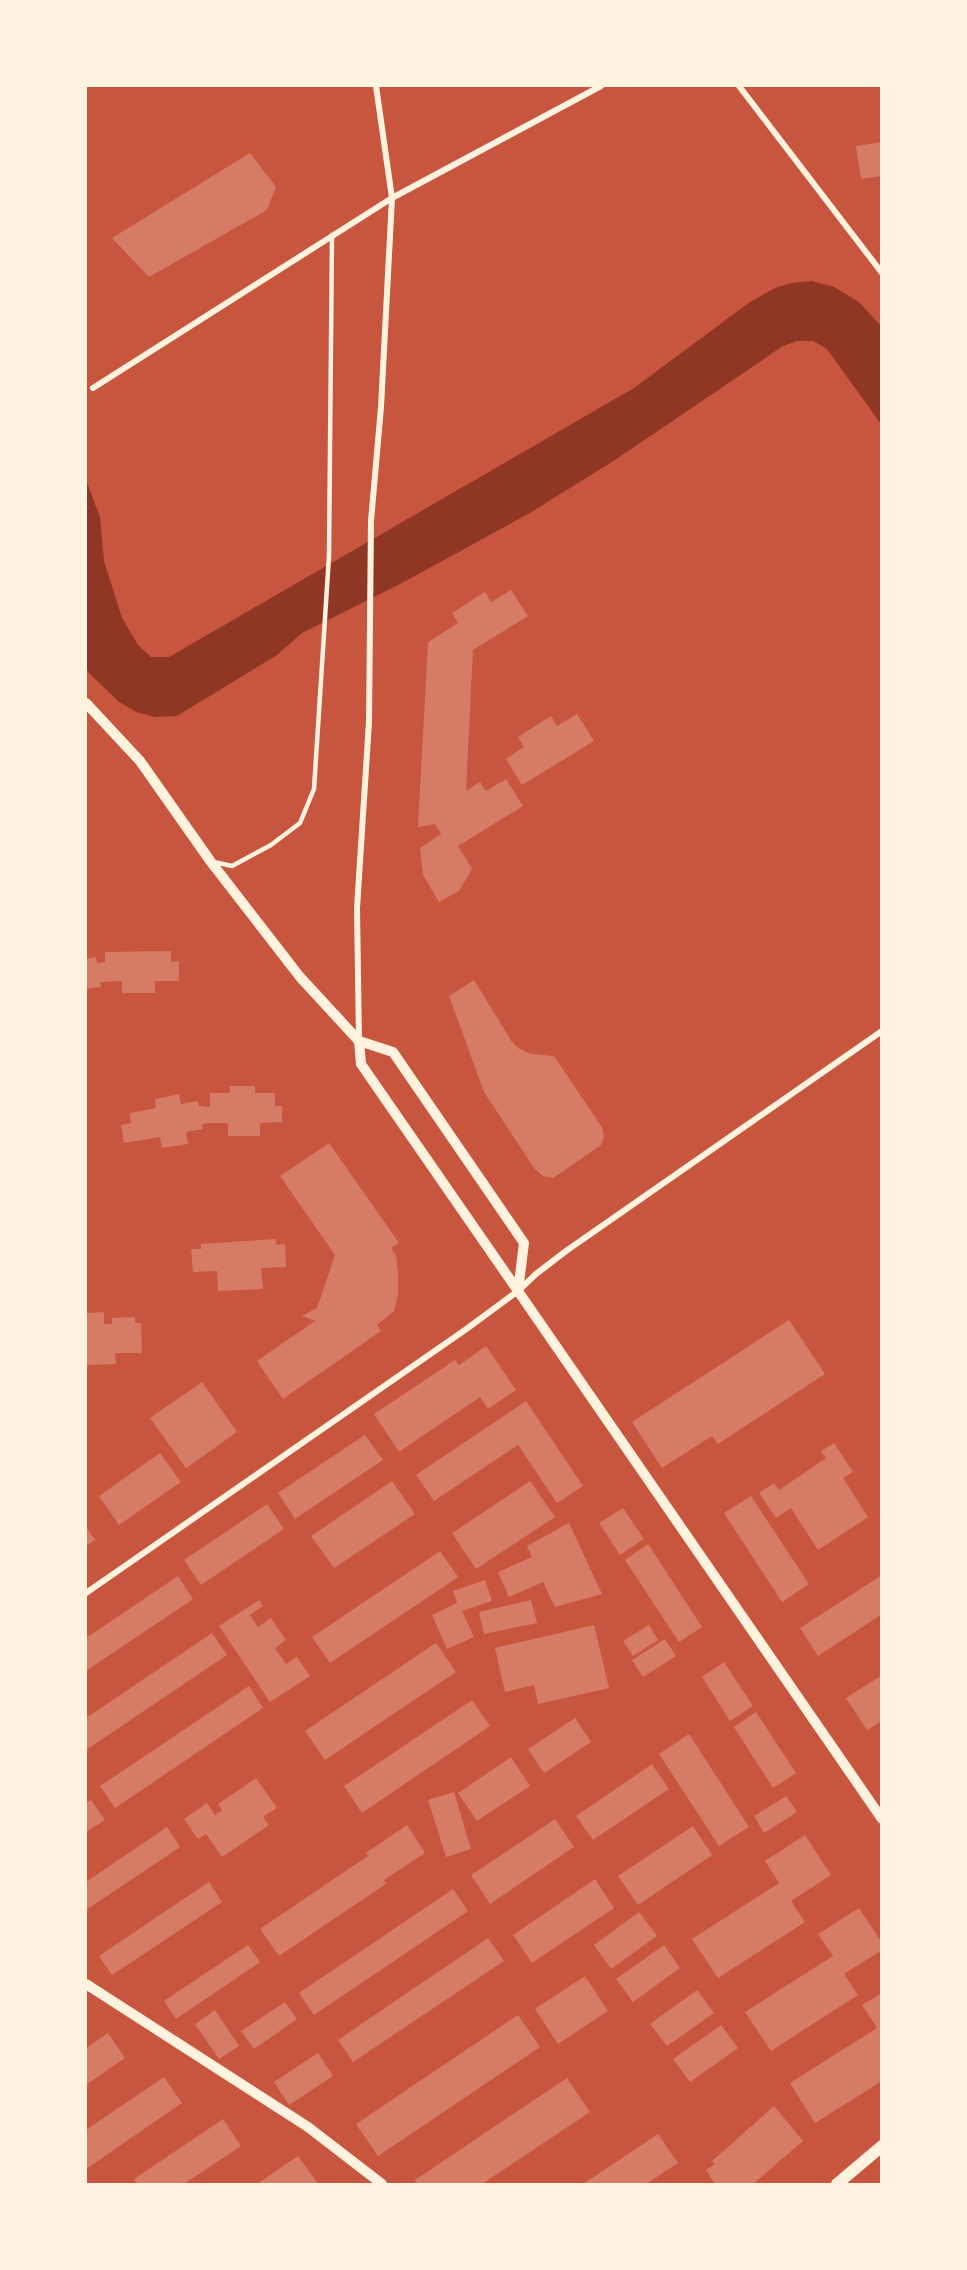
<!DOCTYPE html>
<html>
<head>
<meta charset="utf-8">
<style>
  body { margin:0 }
  #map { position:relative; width:967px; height:2270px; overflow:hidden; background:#c8553d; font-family:"Alegreya Sans",sans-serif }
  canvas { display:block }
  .frame { position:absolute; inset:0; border:87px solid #fff3e0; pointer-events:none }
</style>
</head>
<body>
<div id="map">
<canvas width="967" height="2270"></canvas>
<div class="frame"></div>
</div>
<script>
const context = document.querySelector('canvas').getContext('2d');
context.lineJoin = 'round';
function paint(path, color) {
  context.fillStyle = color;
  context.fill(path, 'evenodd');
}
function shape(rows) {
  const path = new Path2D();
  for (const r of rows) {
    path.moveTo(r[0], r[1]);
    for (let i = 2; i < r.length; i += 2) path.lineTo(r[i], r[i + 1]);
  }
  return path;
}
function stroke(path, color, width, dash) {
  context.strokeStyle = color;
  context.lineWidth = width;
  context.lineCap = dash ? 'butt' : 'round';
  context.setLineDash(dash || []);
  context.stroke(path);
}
paint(shape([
  [812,281,834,287,859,302,881,326,881,424,827,349,813,341,797,341,783,346,615,460,528,514,402,583,302,633,277,655,177,716,155,717,136,712,119,702,88,672,86,666,86,480,100,517,104,561,122,618,138,645,151,657,169,657,634,388,750,302,775,288,791,283]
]), '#8f3625');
paint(shape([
  [882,142,882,176,861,179,856,146],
  [250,153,276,187,267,210,149,277,112,238],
  [511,590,528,616,473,650,466,791,480,782,486,791,506,779,523,806,458,846,472,869,459,891,439,902,423,875,420,848,441,834,435,824,418,827,428,642,458,623,452,613,485,592,491,602],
  [577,714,594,741,522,785,506,759,524,747,518,737,551,716,557,726],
  [171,951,171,962,179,961,179,981,155,981,155,993,122,993,122,981,100,982,101,987,86,989,86,959,96,957,97,963,100,963,105,962,105,952],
  [474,980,512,1042,518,1048,531,1054,554,1056,603,1129,604,1138,601,1145,553,1178,543,1176,534,1168,484,1092,449,996],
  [230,1086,255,1086,255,1093,275,1093,275,1106,282,1106,282,1122,260,1123,260,1136,228,1136,228,1123,210,1123,202,1124,203,1129,186,1132,188,1144,162,1148,160,1137,124,1143,121,1125,131,1123,130,1113,156,1108,155,1099,179,1094,181,1104,198,1101,199,1106,210,1107,210,1093,230,1093],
  [329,1143,399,1243,391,1248,396,1255,398,1272,398,1295,394,1311,377,1325,381,1331,283,1399,257,1361,315,1321,302,1316,317,1308,335,1255,280,1176],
  [276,1239,276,1245,285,1244,286,1267,261,1268,263,1289,218,1291,217,1271,193,1272,191,1249,201,1249,201,1244],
  [104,1312,104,1324,112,1324,112,1318,135,1317,135,1323,141,1323,142,1353,115,1353,116,1364,86,1365,86,1313],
  [789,1320,825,1374,718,1444,712,1436,662,1468,632,1422],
  [486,1346,516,1390,488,1409,480,1397,399,1452,374,1414,455,1360,459,1365],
  [202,1382,237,1432,186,1468,150,1418],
  [526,1401,583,1486,557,1503,518,1445,434,1501,416,1475],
  [365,1435,383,1460,295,1519,278,1493],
  [834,1443,853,1472,843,1478,868,1517,818,1550,791,1508,776,1518,759,1493,774,1483,779,1490,826,1458,821,1451],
  [160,1453,181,1482,119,1525,99,1496],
  [392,1481,415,1514,334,1568,311,1536],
  [530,1481,555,1517,476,1569,452,1533],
  [751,1496,809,1584,782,1602,724,1513],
  [267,1504,284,1529,201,1585,184,1560],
  [623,1508,644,1539,620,1555,599,1523],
  [569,1523,602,1594,555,1607,543,1582,509,1597,498,1572,532,1557,527,1546],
  [86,1527,95,1540,86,1546],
  [648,1544,702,1627,679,1642,625,1560],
  [440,1551,458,1577,330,1663,312,1637],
  [882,1575,882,1614,818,1656,800,1628],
  [178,1576,193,1599,86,1671,86,1638],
  [485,1580,492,1601,462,1611,474,1637,447,1649,432,1615,457,1603,453,1591],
  [259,1600,263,1606,250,1615,258,1627,271,1618,286,1640,275,1648,286,1664,297,1657,310,1676,270,1702,219,1626],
  [531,1600,537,1623,484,1634,479,1612],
  [594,1625,609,1688,538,1704,534,1685,505,1692,495,1648],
  [649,1625,658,1640,633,1656,623,1641],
  [212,1633,227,1655,86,1750,86,1718],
  [665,1639,676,1656,643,1677,632,1660],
  [436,1643,456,1672,325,1760,305,1731],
  [724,1662,753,1706,730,1721,702,1677],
  [882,1675,882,1721,867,1730,846,1698],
  [249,1686,263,1708,115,1808,100,1786],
  [472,1700,490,1726,362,1813,344,1786],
  [756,1712,796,1773,773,1788,734,1727],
  [575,1718,591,1742,544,1773,528,1749],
  [689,1734,749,1827,719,1846,659,1754],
  [511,1757,530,1786,477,1821,458,1793],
  [652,1764,669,1789,593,1840,576,1816],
  [256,1778,277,1808,263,1817,269,1825,222,1857,206,1834,198,1839,184,1819,207,1803,215,1815,222,1810,218,1804],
  [454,1792,471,1849,446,1857,428,1800],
  [786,1796,797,1812,764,1833,754,1816],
  [91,1800,105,1820,86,1832,86,1803],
  [555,1819,574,1847,490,1904,471,1875],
  [407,1825,425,1853,384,1880,386,1884,279,1956,260,1929,368,1856,366,1853],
  [693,1826,712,1855,638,1905,618,1876],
  [167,1827,180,1847,86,1910,86,1882],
  [805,1835,831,1875,791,1901,805,1922,718,1978,692,1939,779,1883,765,1861],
  [595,1879,614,1908,532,1963,513,1935],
  [209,1882,222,1902,112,1975,99,1956],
  [453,1889,468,1911,314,2015,299,1993],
  [859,1908,882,1943,882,1950,844,1974,858,1995,771,2051,745,2012,833,1956,818,1934],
  [639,1912,657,1936,611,1969,594,1945],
  [488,1938,504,1961,353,2062,338,2040],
  [248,1945,260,1962,176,2019,164,2001],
  [664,1945,680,1968,633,2002,616,1979],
  [585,1976,608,2011,558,2044,535,2009],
  [697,1990,714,2013,667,2046,650,2024],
  [882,1993,882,2081,815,2123,790,2083,877,2028,862,2005],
  [285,2002,297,2019,254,2049,241,2031],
  [215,2010,239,2046,219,2059,195,2024],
  [518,2015,540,2047,378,2156,356,2124],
  [721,2025,738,2048,690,2082,673,2059],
  [108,2033,125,2058,86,2085,86,2048],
  [318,2053,333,2076,289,2105,274,2082],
  [164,2077,182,2103,86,2169,86,2130],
  [567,2078,590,2112,482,2184,417,2184,415,2180],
  [774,2106,803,2141,753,2184,715,2184,706,2170,715,2164,712,2161],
  [223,2119,241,2146,184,2184,137,2184,134,2179],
  [658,2134,678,2163,646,2184,583,2184],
  [298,2156,318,2184,257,2184]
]), '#d67c66');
stroke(shape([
  [214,862,232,866,271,845,300,823,314,789,329,556,332,235]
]), '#fff3e0', 4.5);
stroke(shape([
  [739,86,882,273],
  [93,388,392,198,601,86],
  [359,1041,357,908,369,722,371,521,381,407,392,198,376,86],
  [86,1593,465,1330,518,1291,536,1274,566,1251,882,1031]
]), '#fff3e0', 6);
stroke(shape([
  [86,703,140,761,211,862,300,977,359,1041,393,1052,524,1243,518,1291,882,1819],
  [359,1041,361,1064,518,1291],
  [86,1984,308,2127,382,2184]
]), '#fff3e0', 10);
stroke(shape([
  [837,2184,882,2146]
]), '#fff3e0', 12);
</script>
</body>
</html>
